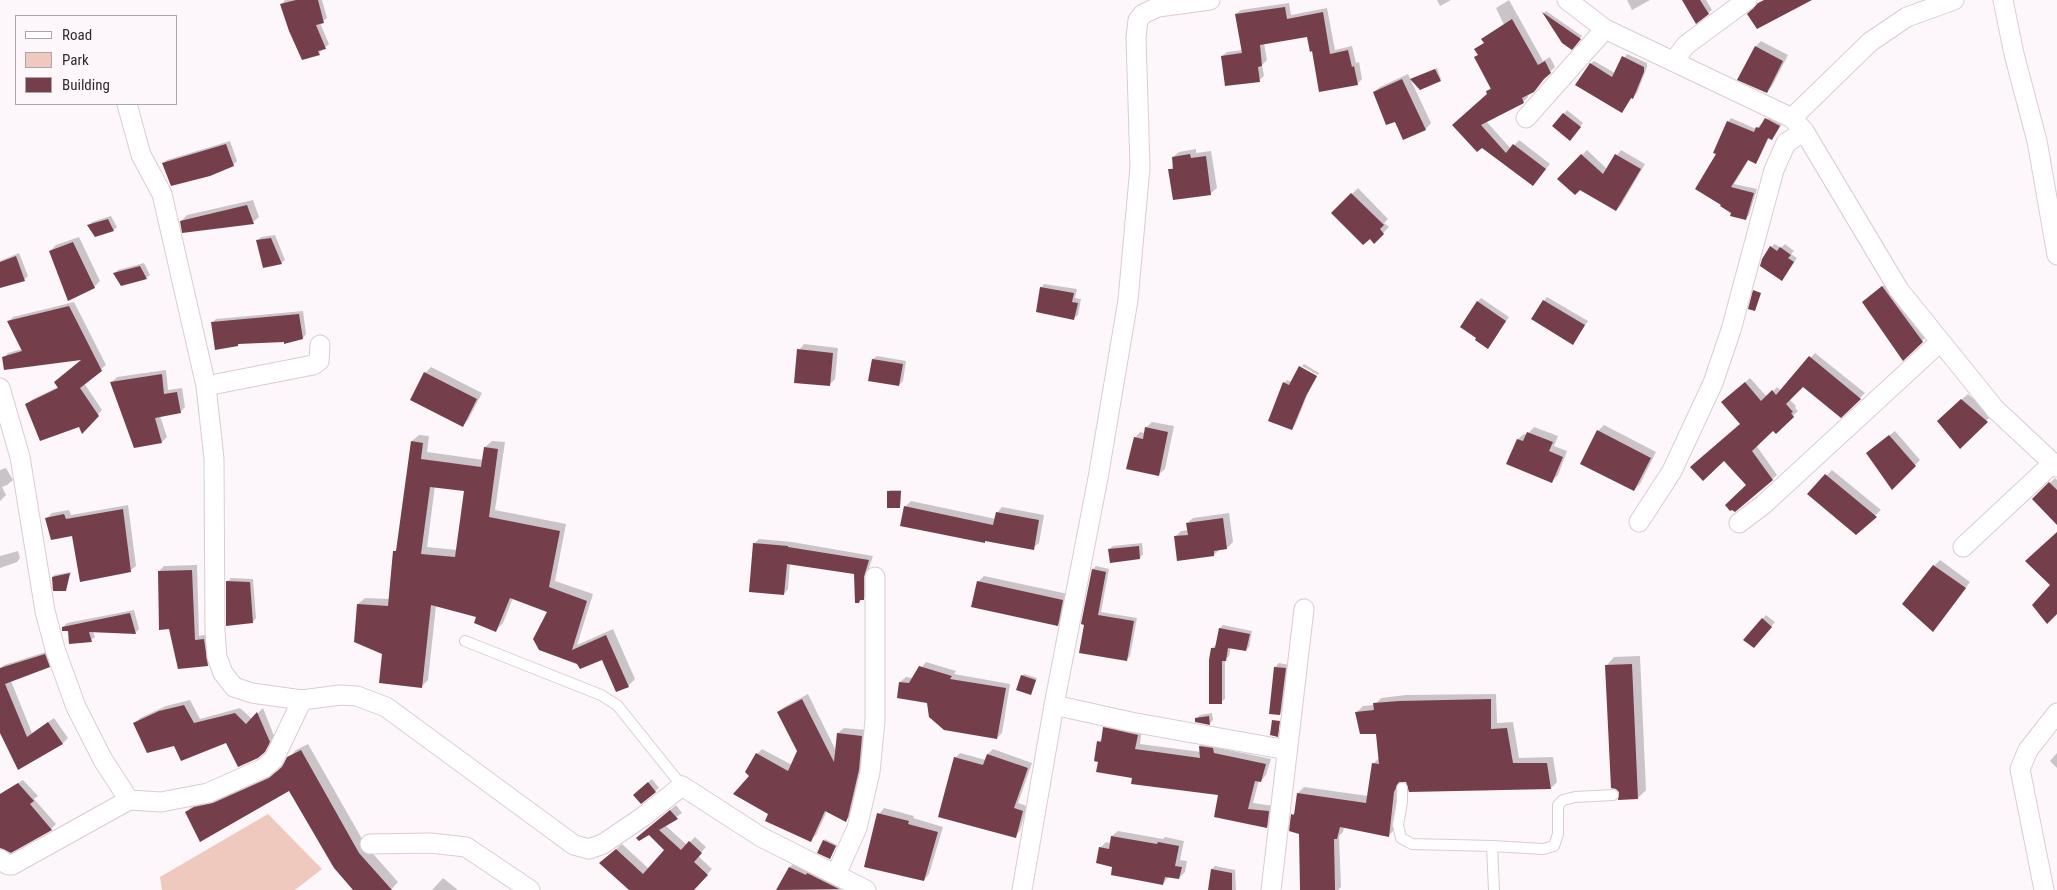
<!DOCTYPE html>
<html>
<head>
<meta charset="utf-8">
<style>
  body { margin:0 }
  #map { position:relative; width:2057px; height:890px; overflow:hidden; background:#fdf6fb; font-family:"Roboto Condensed",sans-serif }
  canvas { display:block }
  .legend { position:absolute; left:15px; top:15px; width:162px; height:90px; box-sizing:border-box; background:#fdf6fb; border:1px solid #aba4a9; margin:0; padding:6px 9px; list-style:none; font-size:15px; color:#312a2f }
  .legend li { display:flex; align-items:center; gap:10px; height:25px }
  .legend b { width:25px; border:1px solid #aba4a9 }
</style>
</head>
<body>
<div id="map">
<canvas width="2057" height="890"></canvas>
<ul class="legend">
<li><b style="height:6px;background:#fff"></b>Road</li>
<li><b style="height:14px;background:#efc9be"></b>Park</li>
<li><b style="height:14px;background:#743f4a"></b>Building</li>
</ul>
</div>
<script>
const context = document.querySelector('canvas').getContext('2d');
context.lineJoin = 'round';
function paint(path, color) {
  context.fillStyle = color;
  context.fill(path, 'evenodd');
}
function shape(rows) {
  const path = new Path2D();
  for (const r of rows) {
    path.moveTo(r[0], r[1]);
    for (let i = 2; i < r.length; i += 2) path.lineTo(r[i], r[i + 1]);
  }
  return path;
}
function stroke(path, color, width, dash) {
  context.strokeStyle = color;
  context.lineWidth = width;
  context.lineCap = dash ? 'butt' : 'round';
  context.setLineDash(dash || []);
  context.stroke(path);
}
paint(shape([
  [268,814,322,869,295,890,162,890,160,877]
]), '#efc9be');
paint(shape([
  [285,0,322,0,327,18,320,23,329,44,319,53,282,4],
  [1437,0,1451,0,1440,6],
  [1509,0,1543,61,1550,57,1555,67,1527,94,1528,97,1523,102,1486,121,1511,149,1519,140,1550,164,1537,180,1453,125,1488,93,1487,92,1491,87,1475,57,1479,54,1476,50,1495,35,1507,31,1496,8],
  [1627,0,1650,0,1632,10],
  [1683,0,1706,0,1712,10,1708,13],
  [1289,3,1291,15,1327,8,1335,50,1352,46,1356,63,1359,62,1362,79,1357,84,1313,50,1308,35,1264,43,1267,60,1262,65,1264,76,1259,80,1222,56,1227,52,1243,50,1236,14,1241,10],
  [1546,11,1582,36,1571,48,1563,42,1544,13],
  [1761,41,1788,55,1772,86,1766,92,1756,46],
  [1627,54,1647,63,1647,67,1637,93,1632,97,1625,108,1590,64,1594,61,1615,73],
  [1437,68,1441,79,1440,80,1413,78],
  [1408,74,1431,123,1426,129,1404,139,1395,120,1374,92,1380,87],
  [1567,110,1583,123,1573,135,1564,114],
  [1770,115,1783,122,1775,135,1771,139,1769,138,1759,158,1756,162,1749,159,1734,184,1757,189,1749,215,1745,219,1732,215,1718,154,1728,122,1731,118,1756,129,1761,124,1763,125],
  [230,141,237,161,233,165,163,163,167,160],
  [1196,149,1196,153,1211,151,1217,188,1211,193,1174,199,1170,170,1174,165,1173,157,1179,152],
  [1587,150,1607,169,1621,150,1645,164,1621,205,1616,210,1559,179],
  [1358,188,1388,219,1384,223,1389,227,1374,242,1333,213],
  [253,200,259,217,253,222,181,221,187,215],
  [111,216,117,227,114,230,89,225,92,222],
  [275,235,285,260,281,263,257,241,261,237],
  [79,237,100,281,94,287,50,251,56,245],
  [1775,244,1781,248,1785,244,1794,251,1791,254,1797,258,1785,275,1771,247],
  [19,253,28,276,24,280,0,287,0,261],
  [144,263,150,275,146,278,115,273,118,270],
  [1889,281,1928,335,1903,359,1863,302],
  [1044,284,1077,289,1075,298,1081,299,1078,315,1074,318,1041,288],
  [1547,297,1588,321,1573,343,1544,301],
  [1481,298,1509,317,1491,344,1477,302],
  [74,302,106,365,84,383,102,410,83,432,79,426,27,405,31,400,58,387,84,359,4,358,8,353,22,349,9,321,13,317],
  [303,311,306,334,303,338,285,340,240,343,238,345,212,323,216,319],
  [804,344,838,348,835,379,829,385,799,350],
  [1815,353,1865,393,1841,417,1803,385,1789,399,1796,406,1795,408,1798,411,1776,432,1773,429,1756,445,1777,475,1735,511,1748,485,1741,424,1728,398,1750,378,1767,397,1777,387,1782,391],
  [877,356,906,361,903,381,899,385,873,359],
  [1304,364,1319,373,1318,375,1302,366],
  [431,367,482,393,468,420,462,426,425,373],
  [1300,368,1317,377,1309,391,1295,425,1292,429,1284,383,1287,380,1292,382],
  [166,370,168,390,182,388,185,407,180,412,160,416,167,437,162,442,135,447,112,382,117,377],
  [1968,394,1992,415,1960,447,1944,415],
  [1152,422,1174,426,1165,469,1159,474,1135,438,1140,432,1145,433,1147,427],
  [1604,425,1656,452,1640,484,1634,490,1598,431],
  [1534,427,1558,436,1554,446,1567,451,1558,475,1552,481,1518,439,1524,434,1527,435],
  [1895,431,1920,460,1892,488,1873,448],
  [419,435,429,436,427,452,484,460,485,447,492,441,505,442,495,510,566,524,555,581,593,594,577,645,613,629,635,679,628,686,603,658,581,668,549,612,513,598,503,623,496,630,478,616,436,606,428,680,421,687,358,604,365,598,389,599,395,551,397,549,412,441],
  [435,486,466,490,457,550,427,547],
  [6,468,13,480,7,485,2,487,6,495,0,501,0,470],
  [1832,470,1881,510,1856,533,1809,494],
  [2055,478,2057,480,2057,524,2034,499],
  [890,490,901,490,900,507,888,492],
  [911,501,996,519,997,513,1002,507,1044,515,1039,543,1033,548,905,507],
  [128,505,136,566,130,571,47,518,52,513,69,510,71,515],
  [1229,513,1233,542,1227,548,1220,549,1214,555,1175,537,1181,531,1188,530,1187,523,1193,518],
  [759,539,792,542,873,556,868,571,868,594,859,602,855,573,790,564,788,589,784,594,754,544],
  [1142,543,1143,554,1140,558,1109,549,1113,546],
  [18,551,20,558,17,562,0,568,0,556],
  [1940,560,1970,582,1939,624,1934,566],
  [197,565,199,636,209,634,213,660,208,665,179,668,159,571,164,566],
  [1096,566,1109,569,1101,612,1137,618,1130,656,1127,659,1080,652,1093,569],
  [71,572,66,589,53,577,54,575],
  [984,576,1068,594,1063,618,1058,624,978,582],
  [231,578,253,579,256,618,253,622,227,582],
  [134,610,139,629,136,632,93,631,95,637,91,640,63,627,67,623],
  [1766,615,1775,622,1758,643,1745,639],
  [1223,625,1252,631,1249,647,1246,650,1231,647,1229,656,1225,660,1225,699,1221,702,1212,648,1216,645,1220,628],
  [49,651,52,662,49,666,11,681,32,733,54,718,68,738,63,743,19,768,0,733,0,669,4,665],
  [1640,656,1646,790,1638,798,1620,791,1607,665,1614,657],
  [926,662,956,671,954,674,1010,684,1002,733,997,738,928,702,900,682,906,677,913,678],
  [1279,663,1289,665,1283,710,1280,714,1275,667],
  [1024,674,1037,678,1031,694,1022,676],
  [808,694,836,751,838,733,844,728,867,730,864,764,851,815,846,820,827,811,816,835,810,840,770,813,751,777,757,754,762,749,792,765,798,751,778,712,784,707],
  [1496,694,1497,723,1513,722,1519,758,1553,757,1557,782,1551,788,1410,790,1407,781,1401,781,1395,829,1389,835,1344,827,1343,832,1339,836,1341,887,1338,890,1301,890,1301,833,1292,815,1296,811,1298,793,1304,787,1368,796,1373,764,1380,757,1377,732,1357,712,1363,706,1375,705,1381,698,1406,695],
  [190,700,200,719,240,708,252,719,263,708,274,736,270,745,257,757,227,741,175,744,134,724,140,718,166,706],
  [1212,713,1213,720,1210,723,1196,719,1200,715],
  [1110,723,1142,729,1140,744,1201,752,1200,746,1205,741,1219,743,1219,748,1271,759,1266,775,1261,781,1259,780,1253,803,1274,806,1272,821,1267,826,1220,793,1133,777,1099,761,1098,742,1103,738,1104,728],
  [308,744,366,846,398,882,391,890,355,890,290,789,186,812,194,805,221,796,277,771,296,750],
  [993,749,1032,763,1018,803,1027,806,1020,831,1015,836,955,758,960,753,986,760,988,754],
  [2057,753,2057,768,2050,761],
  [652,779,659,788,655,791,638,791],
  [23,780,38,796,34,799,56,824,51,829,11,851,0,847,0,794],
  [676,805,682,813,665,825,687,845,695,837,706,847,698,856,712,869,693,890,631,890,606,858,622,844,649,869,666,850,649,834,643,833],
  [884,808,914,816,913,818,943,827,929,874,924,880,879,814],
  [1118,831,1163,839,1165,837,1184,841,1180,860,1187,861,1185,872,1179,878,1169,876,1163,884,1114,866,1100,848,1106,842,1111,843,1112,836],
  [825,839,837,845,830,858,824,841],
  [795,862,844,884,840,890,777,890,790,867],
  [1215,866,1235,870,1236,890,1209,890,1212,869],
  [443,878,458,890,432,890]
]), '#0003');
paint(shape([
  [296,0,318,0,324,23,316,25,326,49,318,51,320,55,302,60,289,31,280,4],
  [1682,0,1700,0,1709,14,1696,24],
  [1764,0,1812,0,1757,29,1747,14,1758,3],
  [1285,7,1287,19,1323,12,1330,54,1348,50,1352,67,1354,66,1358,85,1319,92,1312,51,1310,52,1307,37,1260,45,1262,66,1258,67,1260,82,1225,86,1221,56,1242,53,1235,14],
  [1542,12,1581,39,1572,50,1562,43],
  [1512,19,1538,65,1545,61,1551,73,1544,79,1534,92,1522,98,1524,103,1481,125,1506,153,1513,144,1546,169,1533,186,1482,148,1477,152,1452,125,1487,94,1486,91,1491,89,1474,57,1478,55,1474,49,1484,43,1481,39],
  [1755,46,1783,61,1767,93,1737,80],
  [1622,56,1644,67,1644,72,1633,99,1631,98,1622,113,1575,85,1590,63,1612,77],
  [1435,69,1441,81,1420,90,1410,79],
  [1402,79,1426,130,1403,140,1395,122,1386,125,1373,92],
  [1563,113,1581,127,1570,141,1552,126],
  [1765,118,1780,126,1772,140,1768,138,1756,164,1748,160,1731,187,1754,193,1746,220,1730,216,1731,213,1720,206,1721,205,1695,189,1716,154,1713,153,1727,121,1754,132,1756,127,1759,128],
  [226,144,234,166,210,176,171,186,162,163],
  [1190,154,1191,158,1206,156,1211,195,1173,200,1168,169,1173,169,1172,157],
  [1581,154,1603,174,1615,154,1641,169,1616,211,1580,190,1575,195,1557,179],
  [1351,193,1384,225,1380,229,1384,234,1374,244,1370,239,1363,245,1331,213],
  [247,205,254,224,182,233,180,221],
  [108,219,114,231,95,237,87,225],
  [271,238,282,264,263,268,256,240],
  [73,242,95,288,68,301,49,251],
  [1770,246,1777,251,1780,247,1791,255,1788,258,1794,262,1782,281,1760,266,1762,259],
  [16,256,25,281,0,288,0,262],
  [140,266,147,279,121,286,113,273],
  [1882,286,1923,342,1903,361,1862,302],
  [1040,287,1074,293,1072,302,1078,303,1074,320,1036,312],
  [1753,290,1761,293,1755,311,1748,309],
  [1543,300,1585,325,1573,345,1531,319],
  [1477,301,1506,321,1488,349,1475,340,1476,338,1460,327],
  [69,306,102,371,80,388,99,416,82,434,79,427,40,441,25,404,58,388,54,382,81,360,4,370,2,357,22,351,7,321],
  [299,314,303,339,284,344,284,342,238,344,238,346,215,350,211,322],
  [797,349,833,353,830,386,794,383],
  [1809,356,1861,399,1841,418,1803,387,1786,404,1793,412,1791,413,1794,417,1776,434,1773,431,1752,451,1773,480,1735,512,1732,510,1730,511,1725,505,1746,485,1724,461,1703,481,1690,467,1740,424,1721,402,1745,382,1761,401,1772,390,1776,395],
  [872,359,903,364,899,386,868,381],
  [1299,366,1317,376,1306,396,1292,430,1268,421,1283,382,1289,385],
  [424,372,477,399,463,427,410,400],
  [162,374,164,394,177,392,181,413,155,418,162,443,134,448,110,382],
  [1961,399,1988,422,1960,449,1937,421],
  [1145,427,1168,432,1159,476,1126,469,1134,437,1143,439],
  [1597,430,1651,458,1634,491,1580,464],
  [1527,432,1553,442,1549,451,1563,457,1552,483,1506,464,1517,439,1523,441],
  [1889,435,1916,466,1892,490,1866,453],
  [411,441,423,443,421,459,481,467,484,447,498,449,489,517,560,531,549,587,587,601,572,650,606,635,629,687,616,692,602,660,580,669,577,664,539,650,533,639,547,612,510,598,496,632,474,623,476,617,431,605,422,688,379,683,382,654,354,642,357,604,388,606,393,551,396,551],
  [430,487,464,491,455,557,421,554],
  [1825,474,1877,517,1856,535,1807,494],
  [2049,482,2057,490,2057,525,2032,499],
  [887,491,901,491,900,508,887,508],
  [904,506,993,525,996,512,1039,520,1034,550,985,541,985,543,900,526],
  [123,509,131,572,80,582,72,536,51,540,45,518,64,514,66,519],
  [1223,518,1227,549,1214,551,1214,556,1177,561,1174,536,1188,535,1186,523],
  [2057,532,2057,614,2047,624,2032,605,2050,585,2025,561],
  [753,543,788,546,788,547,869,560,864,577,864,600,860,600,859,603,855,603,854,574,787,564,784,595,749,592],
  [1139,546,1140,559,1110,563,1108,549],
  [1933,565,1966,588,1933,632,1902,604],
  [1092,569,1106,572,1098,615,1134,621,1127,661,1079,653,1084,625,1081,624],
  [192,570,195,640,204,639,208,666,178,669,169,629,159,630,158,571],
  [70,573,66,591,53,591,52,577],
  [226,581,250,582,253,623,226,626],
  [977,581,1063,600,1058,626,971,607],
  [130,613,136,634,89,632,92,642,69,644,68,631,62,631,62,627],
  [1762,618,1772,627,1754,648,1743,640],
  [1219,628,1250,634,1246,651,1228,648,1226,661,1222,661,1222,704,1209,704,1209,660,1211,648,1215,648],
  [45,654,50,667,5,684,27,737,48,722,63,744,18,770,0,733,0,668],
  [1632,664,1638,799,1618,800,1619,792,1616,789,1611,788,1605,665],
  [919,666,952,676,950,679,1006,688,997,739,944,730,929,717,927,703,897,698,899,682,909,683],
  [1274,667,1286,668,1280,715,1269,714],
  [1021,675,1036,680,1031,695,1016,690],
  [802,699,834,762,837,733,862,736,859,770,848,817,846,822,825,811,811,842,765,821,768,814,733,794,749,776,745,772,756,753,788,771,797,751,777,712],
  [1491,699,1491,729,1507,728,1513,763,1547,763,1551,789,1409,792,1406,782,1399,782,1394,792,1389,837,1340,827,1337,839,1334,839,1335,890,1300,890,1299,834,1289,831,1291,814,1294,815,1297,793,1366,803,1372,763,1379,764,1376,734,1360,734,1355,712,1374,710,1373,703,1399,701],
  [184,705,194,723,235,713,246,724,257,712,270,742,265,752,258,758,238,767,226,743,181,761,174,746,147,753,133,723,159,711],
  [1209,716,1210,725,1195,722,1195,718],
  [1272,720,1280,721,1278,737,1270,735],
  [1103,727,1138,735,1135,749,1200,758,1199,746,1213,748,1214,753,1266,764,1261,782,1255,781,1248,809,1269,811,1267,828,1214,817,1218,795,1131,784,1132,778,1096,772,1098,762,1094,761,1097,741,1101,742],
  [301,750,359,853,392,890,353,890,334,868,289,791,200,842,185,812,194,807,213,803,269,778,282,767,287,757],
  [987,754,1028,768,1014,808,1023,811,1016,838,938,817,954,757,983,765],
  [648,782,656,792,641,804,633,795],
  [18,783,34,801,30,804,52,830,11,853,0,848,0,794],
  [670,810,678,819,659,830,681,850,689,841,702,853,694,862,708,875,694,890,629,890,599,863,616,849,643,874,664,850,649,835,639,841,636,838],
  [877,813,909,821,908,824,938,832,924,881,864,867],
  [1111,836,1157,844,1158,842,1179,846,1175,866,1182,867,1179,879,1165,877,1163,885,1111,875,1112,867,1096,863,1099,847,1109,849],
  [823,840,836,846,830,859,817,853],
  [789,867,806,875,807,873,839,889,776,890],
  [1211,869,1232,873,1232,890,1208,890]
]), '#743f4a');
const lane = shape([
  [465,641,601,695,617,705,682,786],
  [1402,788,1402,802,1398,825,1401,838,1412,844,1492,846,1543,849,1554,846,1558,834,1558,805,1563,800,1575,797,1613,795],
  [1492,846,1494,890]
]);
const street = shape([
  [1567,0,1605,29,1792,118,1804,131,1899,290,1995,409,2057,467],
  [2003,0,2014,54,2037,141,2057,255],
  [1674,61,1686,45,1747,0],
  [127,104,141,155,162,194,206,386,214,459,215,631,217,657,223,673,234,687,252,693,302,700,340,695,357,696,386,707,574,845,589,849,603,844,644,816,682,786,761,837,866,890],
  [1526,118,1605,29],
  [1792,118,1870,42,1907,17,1954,0],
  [206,386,313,365,319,361,320,345],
  [0,388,20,457,45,611,55,649,76,707,103,760,129,800],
  [1639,522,1672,471,1713,383,1731,330,1774,170,1786,143,1804,131],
  [1739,523,1763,505,1940,342],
  [1963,547,2052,464],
  [1054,705,1131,722,1287,750],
  [370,844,430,843,466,847,530,890],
  [0,859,8,865,12,865,129,800,161,802,208,793,264,768,274,759,302,700],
  [836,874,857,828,870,772,875,720,875,577],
  [1022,890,1054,705,1098,478,1128,300,1140,167,1136,38,1138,20,1143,14,1158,7,1210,0],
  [1271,890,1304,609],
  [2044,890,2020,769,2028,750,2057,713]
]);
stroke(lane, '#dccbd6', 12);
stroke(street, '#dccbd6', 21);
stroke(lane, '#fff', 10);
stroke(street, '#fff', 19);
</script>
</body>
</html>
